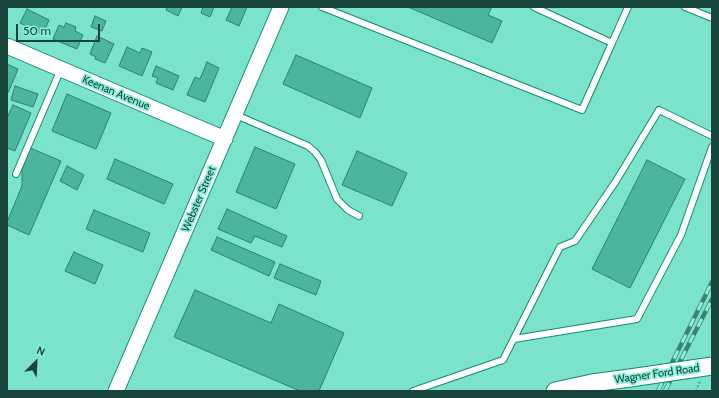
<!DOCTYPE html>
<html>
<head>
<meta charset="utf-8">
<style>
  body { margin:0 }
  #map { position:relative; width:719px; height:398px; overflow:hidden; background:#7be2cb; font-family:Cabin,sans-serif }
  canvas { display:block }
  .frame { position:absolute; inset:0; border:8px solid #17443b; pointer-events:none }
  .north { position:absolute; left:16px; top:342px; width:40px; height:40px; -webkit-text-stroke:3px #88efd8; paint-order:stroke; rotate:24deg; font-size:11px; font-weight:700; line-height:16px; text-align:center; color:#17443b }
  .north::after { content:''; display:block; margin:auto; width:14px; height:18px; background:#17443b; clip-path:polygon(50% 0,100% 100%,50% 72%,0 100%) }
  .scale { position:absolute; left:16px; top:24px; width:84px; height:18px; box-sizing:border-box; border:2px solid #17443b; border-top:0; padding-left:5px; font-size:12px; line-height:14px; white-space:nowrap; color:#17443b; -webkit-text-stroke:3px #88efd8; paint-order:stroke }
</style>
</head>
<body>
<div id="map">
<canvas width="719" height="398"></canvas>
<div class="frame"></div>
<div class="north">N</div>
<div class="scale">50 m</div>
</div>
<script>
const context = document.querySelector('canvas').getContext('2d');
context.lineJoin = 'round';
function paint(path, color) {
  context.fillStyle = color;
  context.fill(path, 'evenodd');
}
function shape(rows) {
  const path = new Path2D();
  for (const r of rows) {
    path.moveTo(r[0], r[1]);
    for (let i = 2; i < r.length; i += 2) path.lineTo(r[i], r[i + 1]);
  }
  return path;
}
function stroke(path, color, width, dash) {
  context.strokeStyle = color;
  context.lineWidth = width;
  context.lineCap = dash ? 'butt' : 'round';
  context.setLineDash(dash || []);
  context.stroke(path);
}
function label(font, color, halo, rows, align = 'center') {
  context.font = font + ' Cabin,sans-serif';
  context.lineWidth = 3.5;
  context.setLineDash([]);
  context.textBaseline = 'middle';
  context.strokeStyle = halo;
  context.fillStyle = color;
  for (const [text, x, y, turn = 0] of rows) {
    context.save();
    context.translate(x, y);
    context.rotate((+turn || 0) * Math.PI / 180);
    context.textAlign = isNaN(turn) ? turn : align;
    if (halo) context.strokeText(text, 0, 0);
    context.fillText(text, 0, 0);
    context.restore();
  }
}
const building = shape([
  [167,7,182,7,178,16,166,10,167,7],
  [203,7,214,7,210,17,201,13,203,7],
  [232,7,247,7,239,26,226,20,232,7],
  [408,7,492,7,488,15,502,21,492,43,408,7],
  [27,9,49,20,43,34,20,23,27,9],
  [95,16,106,21,102,31,91,27,95,16],
  [66,23,76,27,75,31,83,35,77,49,53,39,59,25,64,27,66,23],
  [97,36,114,44,105,63,95,59,96,57,90,54,97,36],
  [127,47,140,53,142,48,152,52,142,76,119,66,127,47],
  [296,55,372,88,360,118,283,84,296,55],
  [207,62,219,68,205,102,187,95,195,77,200,79,207,62],
  [7,64,18,69,8,93,7,93,7,64],
  [156,66,179,76,173,90,156,83,158,78,152,76,156,66],
  [15,86,38,94,33,107,11,100,15,86],
  [67,94,111,113,96,149,52,131,67,94],
  [13,105,31,113,15,151,7,148,7,118,13,105],
  [255,147,295,164,276,209,236,192,255,147],
  [30,148,61,161,29,235,7,225,7,222,22,186,22,170,30,148],
  [357,151,407,173,392,206,342,185,357,151],
  [115,159,173,184,164,204,107,179,115,159],
  [647,160,685,179,630,288,592,269,647,160],
  [67,166,84,175,77,190,60,181,67,166],
  [227,209,287,236,282,247,255,236,251,243,218,229,227,209],
  [94,210,150,233,143,252,86,229,94,210],
  [217,237,275,262,269,276,211,250,217,237],
  [74,252,103,265,95,284,65,271,74,252],
  [280,264,321,281,316,295,274,278,280,264],
  [195,290,271,323,279,304,344,333,319,391,300,391,174,337,195,290]
]);
paint(building, '#4bb59f');
stroke(building, '#2d7f6e', 1);
const service = shape([
  [322,7,582,110,612,43,534,7],
  [685,7,712,18],
  [612,43,628,7],
  [236,115,308,146,315,152,321,160,337,199,348,210,359,216],
  [16,174,61,69],
  [514,339,637,319,681,235,712,147],
  [413,391,503,360,560,247,575,241,616,181,659,110,712,136]
]);
const tertiary = shape([
  [7,46,225,139],
  [116,391,281,7]
]);
const secondary = shape([
  [555,391,592,383,630,378]
]);
stroke(service, '#108c77', 8);
stroke(tertiary, '#108c77', 17);
stroke(secondary, '#108c77', 19);
stroke(shape([
  [696,391,700,381]
]), '#52a290', 2, [2, 2]);
stroke(service, '#fff', 6);
stroke(tertiary, '#fff', 15);
stroke(secondary, '#fff', 17);
const rail = shape([
  [658,391,712,282],
  [665,391,712,299]
]);
stroke(rail, '#3e8173', 4.5);
stroke(rail, '#88efd8', 3, [9]);
const secondaryBridge = shape([
  [630,378,712,366]
]);
stroke(secondaryBridge, '#108c77', 19, []);
stroke(secondaryBridge, '#fff', 17);
label('11px', '#17443b', '#88efd8', [
  ["Keenan Avenue",116,93,23],
  ["Webster Street",199,199,-67],
  ["Wagner Ford Road",657,374,-8]
]);
</script>
</body>
</html>
